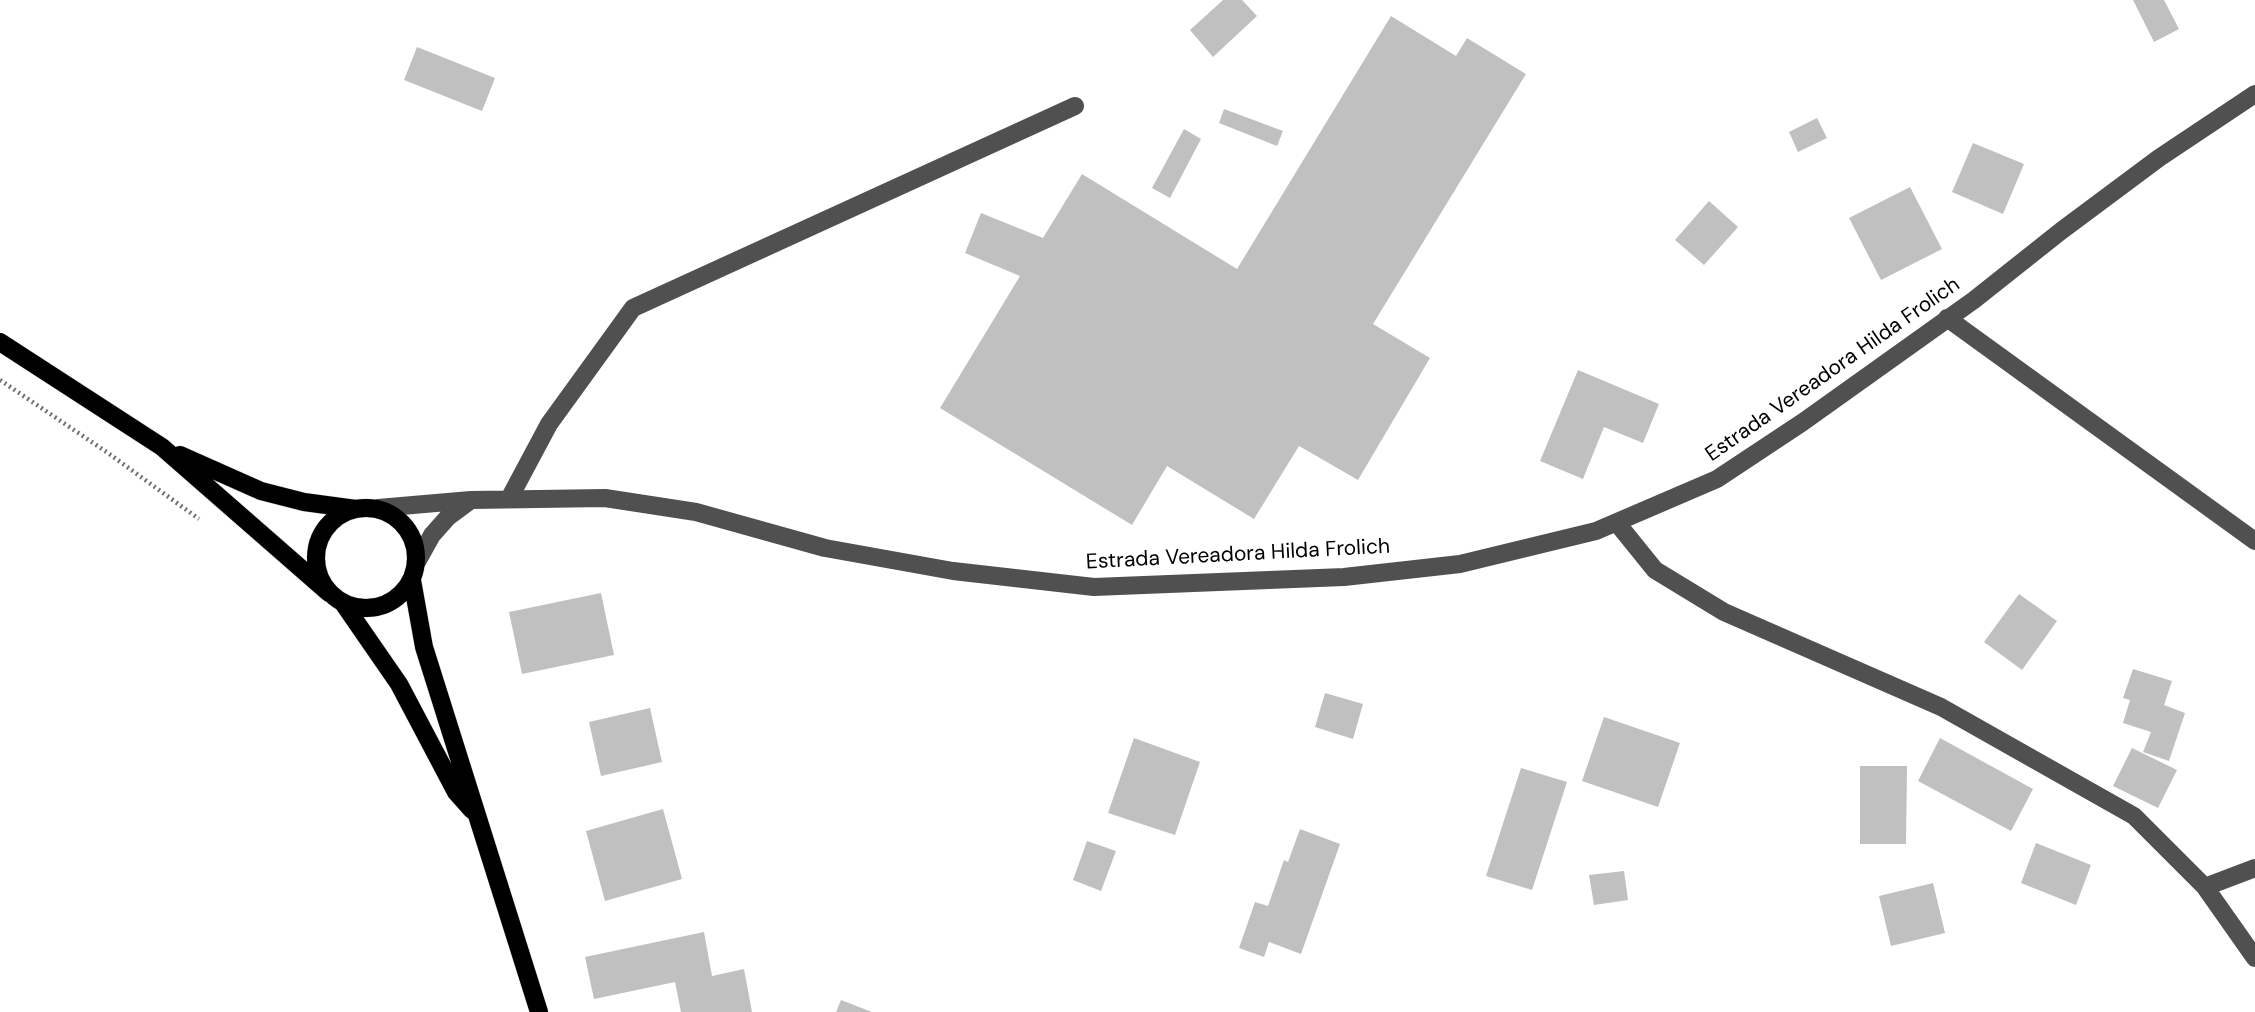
<!DOCTYPE html>
<html>
<head>
<meta charset="utf-8">
<style>
  body { margin:0 }
  canvas { display:block; background:#fff }
</style>
</head>
<body>
<canvas width="2255" height="1012"></canvas>
<script>
const context = document.querySelector('canvas').getContext('2d');
context.lineJoin = 'round';
function paint(path, color) {
  context.fillStyle = color;
  context.fill(path, 'evenodd');
}
function shape(rows) {
  const path = new Path2D();
  for (const r of rows) {
    if (r.length === 3) {
      path.moveTo(r[0] + r[2], r[1]);
      path.arc(r[0], r[1], r[2], 0, 2 * Math.PI);
      continue;
    }
    path.moveTo(r[0], r[1]);
    for (let i = 2; i < r.length; i += 2) path.lineTo(r[i], r[i + 1]);
  }
  return path;
}
function stroke(path, color, width, dash) {
  context.strokeStyle = color;
  context.lineWidth = width;
  context.lineCap = dash ? 'butt' : 'round';
  context.setLineDash(dash || []);
  context.stroke(path);
}
function label(font, color, halo, rows, align = 'center') {
  context.font = font + ' "DM Sans",sans-serif';
  context.lineWidth = 6;
  context.setLineDash([]);
  context.textBaseline = 'middle';
  context.strokeStyle = halo;
  context.fillStyle = color;
  for (const [text, x, y, turn = 0] of rows) {
    context.save();
    context.translate(x, y);
    context.rotate((+turn || 0) * Math.PI / 180);
    context.textAlign = isNaN(turn) ? turn : align;
    if (halo) context.strokeText(text, 0, 0);
    context.fillText(text, 0, 0);
    context.restore();
  }
}
paint(shape([
  [1223,0,1242,0,1257,16,1213,57,1190,30],
  [2133,0,2164,0,2179,29,2154,42],
  [1391,16,1456,56,1467,38,1526,74,1373,324,1430,358,1358,480,1299,446,1254,519,1167,466,1132,525,940,408,1020,276,965,253,981,213,1043,238,1082,174,1237,269],
  [417,47,495,78,482,111,404,80],
  [1224,109,1283,131,1277,146,1219,123],
  [1817,118,1827,138,1798,152,1789,132],
  [1184,129,1201,139,1170,198,1152,188],
  [1973,143,2024,164,2003,214,1952,192],
  [1910,187,1942,249,1881,280,1849,218],
  [1709,201,1738,227,1704,265,1675,240],
  [1578,370,1659,404,1643,443,1604,427,1583,479,1540,461],
  [601,593,614,655,522,674,509,612],
  [2019,594,2057,621,2022,670,1984,642],
  [2133,669,2172,681,2164,705,2185,713,2169,761,2143,752,2151,732,2123,723,2130,700,2123,698],
  [1325,693,1363,704,1353,739,1315,727],
  [650,708,662,762,601,776,589,722],
  [1604,717,1680,743,1658,807,1582,781],
  [1134,738,1200,762,1175,835,1108,813],
  [1940,738,2033,789,2011,831,1918,781],
  [2132,748,2177,770,2158,808,2113,786],
  [1860,766,1907,766,1906,844,1860,844],
  [1521,768,1567,782,1532,890,1486,876],
  [663,809,682,879,605,901,586,831],
  [1300,829,1340,844,1301,954,1269,942,1264,957,1239,948,1255,902,1268,906,1284,860,1288,862],
  [1087,841,1116,851,1101,891,1073,880],
  [2036,843,2091,865,2076,905,2021,883],
  [1624,871,1628,900,1594,905,1589,875],
  [1933,883,1945,933,1891,946,1879,896],
  [704,932,712,976,744,969,752,1012,681,1012,675,982,594,999,585,957],
  [841,1000,872,1012,836,1012]
]), '#c0c0c0');
const major = shape([
  [0,342,162,447,329,593],
  [180,455,261,491,304,502,356,509],
  [366,558,50],
  [412,580,424,647,539,1012],
  [343,603,399,684,456,792,472,810]
]);
stroke(major, '#dbdbdb', 19);
stroke(shape([
  [0,380,108,453,199,519]
]), '#727272', 4.5, [2, 3.5]);
stroke(shape([
  [1947,318,2255,541],
  [509,499,549,424,633,308,1075,106],
  [378,508,471,500,605,498,696,512,825,548,953,571,1094,587,1344,577,1460,564,1596,531,1717,479,1803,422,1974,300,2061,231,2159,158,2255,94],
  [1617,523,1655,570,1724,612,1941,707,2134,816,2205,887,2255,958],
  [417,562,432,535,448,517,471,500],
  [2205,887,2255,868]
]), '#505050', 18);
stroke(major, '#000', 18);
label('21px', '#000', '#fff', [
  ["Estrada Vereadora Hilda Frolich",1833,370,-35],
  ["Estrada Vereadora Hilda Frolich",1238,555,-3]
]);
</script>
</body>
</html>
